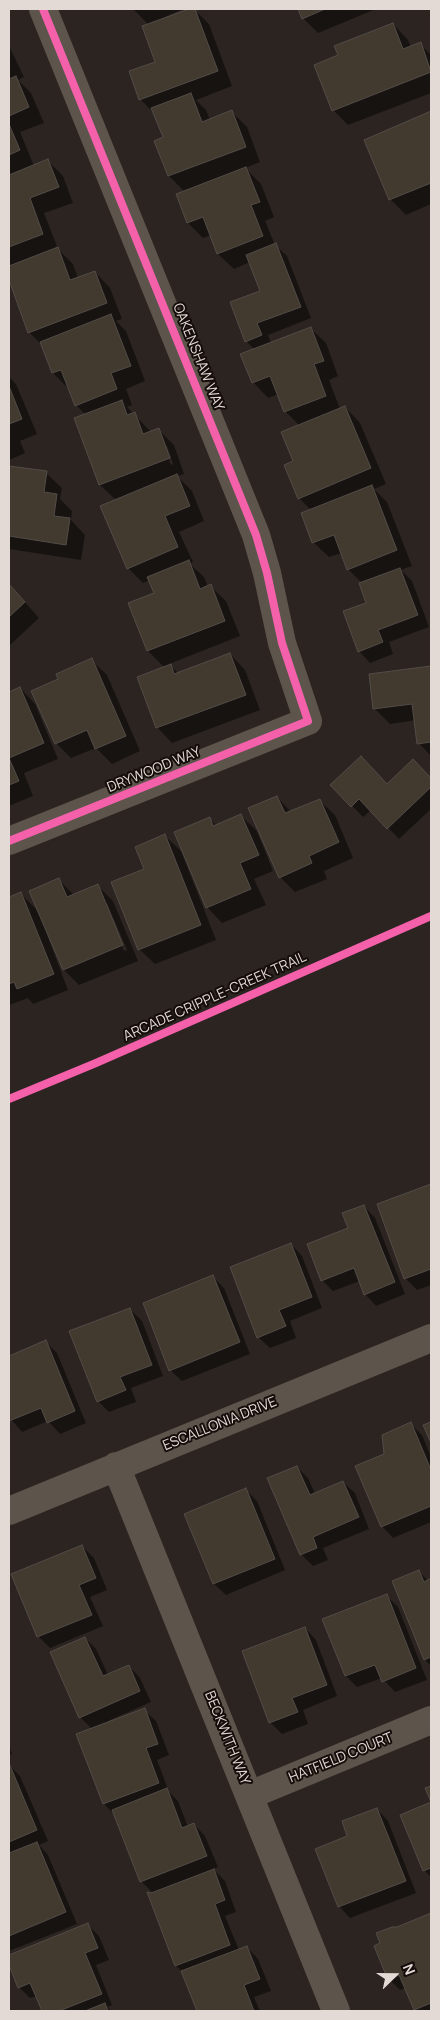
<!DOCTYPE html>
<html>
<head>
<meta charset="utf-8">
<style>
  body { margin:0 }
  #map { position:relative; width:440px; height:2020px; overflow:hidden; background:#2c2421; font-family:Manrope,sans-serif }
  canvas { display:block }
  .frame { position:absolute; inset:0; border:10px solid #e3d9d5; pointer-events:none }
  .north { position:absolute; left:370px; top:1950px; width:50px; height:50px; -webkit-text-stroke:4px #140d0a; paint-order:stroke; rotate:68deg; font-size:14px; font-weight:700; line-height:20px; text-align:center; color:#e3d9d5 }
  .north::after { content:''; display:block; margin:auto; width:18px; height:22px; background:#e3d9d5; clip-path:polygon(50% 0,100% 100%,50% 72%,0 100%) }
</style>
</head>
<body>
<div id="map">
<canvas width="440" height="2020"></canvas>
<div class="frame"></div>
<div class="north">N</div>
</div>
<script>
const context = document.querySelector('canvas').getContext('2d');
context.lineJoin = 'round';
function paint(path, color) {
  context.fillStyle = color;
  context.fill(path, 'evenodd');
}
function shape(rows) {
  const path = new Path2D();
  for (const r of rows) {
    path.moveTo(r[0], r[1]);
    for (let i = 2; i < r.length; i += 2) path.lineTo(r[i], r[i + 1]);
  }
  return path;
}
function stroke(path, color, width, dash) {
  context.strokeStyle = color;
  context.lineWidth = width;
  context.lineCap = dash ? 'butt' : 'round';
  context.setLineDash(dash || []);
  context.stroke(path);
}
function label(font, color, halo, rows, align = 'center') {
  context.font = font + ' Manrope,sans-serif';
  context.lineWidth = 4;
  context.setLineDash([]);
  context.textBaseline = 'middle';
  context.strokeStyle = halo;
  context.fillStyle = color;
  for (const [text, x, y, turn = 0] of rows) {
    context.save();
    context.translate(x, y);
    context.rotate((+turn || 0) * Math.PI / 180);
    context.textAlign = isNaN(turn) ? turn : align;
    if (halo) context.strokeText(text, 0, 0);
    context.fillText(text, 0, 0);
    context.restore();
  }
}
paint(shape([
  [133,9,183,9,165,17,166,19,194,9,209,24,232,86,196,100,206,110,210,120,232,112,247,127,260,162,245,168,261,184,274,217,265,221,275,245,287,256,311,318,268,335,271,343,310,328,326,343,338,376,329,380,340,409,345,407,360,423,386,484,374,489,387,502,412,566,401,570,412,581,429,627,389,642,393,654,370,663,359,651,368,604,362,583,348,569,342,553,329,557,313,542,311,510,299,498,295,462,300,426,285,411,279,394,268,398,253,382,255,350,246,341,261,291,250,262,234,269,218,254,211,235,203,238,188,223,185,192,169,176,156,141,164,138,155,114,140,99,156,62,149,25],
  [299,9,376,9,318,33,303,18],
  [393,24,408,40,411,47,420,44,431,55,431,93,348,125,333,110,340,56],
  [9,46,24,77,18,80,31,93,44,123,20,132,34,166,48,161,63,176,73,203,44,213,58,249,73,264,78,278,95,272,110,288,122,319,116,321,126,331,145,381,126,389,132,405,127,407,151,432,158,429,174,445,184,474,177,476,192,491,204,521,179,532,193,562,190,564,204,577,208,587,210,586,226,601,240,636,169,664,179,674,230,654,245,670,260,710,172,743,157,727,165,668,148,651,130,604,155,594,150,580,143,583,128,568,117,501,100,485,75,419,86,415,76,405,68,388,53,373,42,345,29,332,9,277],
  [164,446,167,446,173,464,171,465],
  [431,112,431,204,406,215,391,200,366,140],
  [9,377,16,384,37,434,20,441,25,453,9,460],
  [9,467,46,473,62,488,60,499,72,511,71,520,85,535,81,560,9,549],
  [9,584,39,618,9,646],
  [91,660,107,675,140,751,112,764,96,748,71,758,56,743,60,680],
  [431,667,431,756,419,743,416,720,390,724,374,708,370,675],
  [20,688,35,704,58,759,24,773,33,796,9,806,9,693],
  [413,761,431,779,431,809,399,839,371,810,363,817,332,785,387,785],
  [277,797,291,812,319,800,335,815,353,858,324,871,327,879,295,892,280,877],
  [241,816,257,831,273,871,254,879,266,905,222,923,207,907,209,818,217,826],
  [165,836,181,851,216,940,155,964,139,949,145,870],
  [59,880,75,896,98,886,113,901,138,961,79,985,64,970,48,932,46,932,68,990,33,1004,28,998,9,1005,9,899,21,894,40,913],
  [104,903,107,903,127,950,124,951],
  [431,1185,431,1285,417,1290,406,1279,379,1204],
  [364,1206,375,1218,405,1294,376,1306,365,1294,360,1281,333,1291,322,1280],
  [291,1244,302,1256,322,1308,290,1321,296,1338,270,1348,258,1337],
  [212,1276,224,1288,250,1354,182,1381,170,1370],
  [130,1309,142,1321,163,1376,131,1388,136,1402,109,1412,98,1401],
  [46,1342,57,1353,86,1423,60,1434,48,1421,22,1432,9,1417,9,1357],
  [411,1424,422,1435,431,1457,431,1522,393,1538,382,1526,385,1454],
  [297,1467,308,1478,315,1494,343,1482,355,1493,369,1529,323,1548,328,1560,313,1566,302,1555,269,1479],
  [246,1490,257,1501,285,1570,226,1595,214,1584,185,1515],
  [82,1546,94,1558,107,1590,90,1597,103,1626,50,1648,38,1636,13,1575],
  [419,1571,428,1581,431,1580,431,1666,425,1660,393,1582],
  [386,1595,398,1607,427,1680,395,1692,382,1678,357,1687,346,1676,324,1620],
  [305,1628,316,1640,337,1696,303,1710,308,1724,282,1734,270,1722],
  [85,1638,96,1649,108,1675,129,1666,140,1678,151,1702,108,1721,109,1723,144,1710,156,1721,169,1755,157,1760,169,1792,178,1801,188,1827,194,1824,205,1836,218,1867,213,1869,225,1881,236,1912,225,1916,239,1950,247,1947,258,1959,271,1991,254,1997,260,2011,198,2011,184,1973,176,1966,148,1894,153,1893,141,1881,115,1815,104,1804,92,1729,80,1717],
  [9,1745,12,1754,9,1755],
  [9,1765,20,1776,48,1841,39,1845,48,1855,77,1924,9,1951],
  [431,1803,431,1877,425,1871,401,1815],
  [377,1809,388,1821,416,1893,350,1918,339,1906,349,1837],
  [431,1914,431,2011,417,2011,406,1988,400,1990,389,1979,382,1944,397,1928],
  [87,1924,99,1936,109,1960,96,1965,112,2005,107,2007,111,2011,44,2011,37,1996,30,1998,19,1987,9,1962,9,1956]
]), '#0007');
const building = shape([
  [189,9,195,9,218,71,139,100,129,71,155,62,142,26,189,9],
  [298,9,325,9,302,19,298,9],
  [393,23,403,49,421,42,431,72,332,111,314,65,338,55,334,46,393,23],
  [16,76,29,107,9,116,9,79,16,76],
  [191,93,202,122,232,110,246,147,168,176,154,141,163,137,151,108,191,93],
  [431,111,431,183,389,200,364,140,431,111],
  [9,124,20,150,9,155,9,124],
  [48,159,59,187,30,198,43,234,9,247,9,175,48,159],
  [246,167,260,202,251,205,263,236,217,254,203,217,187,223,176,194,246,167],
  [276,243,301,307,257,323,262,335,245,342,230,302,260,291,246,255,276,243],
  [58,247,70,280,95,271,107,303,28,333,9,280,9,266,58,247],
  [111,314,131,366,111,373,117,389,75,406,61,370,52,373,40,342,111,314],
  [311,327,324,361,314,364,326,396,284,412,270,376,252,383,240,354,311,327],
  [9,386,22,419,9,424,9,386],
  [122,400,127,415,135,412,143,434,159,428,170,458,99,485,74,418,122,400],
  [345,406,371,468,298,499,284,465,293,461,281,432,345,406],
  [9,466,47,471,44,492,57,494,54,516,70,518,66,545,9,536,9,466],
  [177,474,190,506,165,516,178,547,127,569,100,506,177,474],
  [372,485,397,550,347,570,334,535,312,543,301,513,372,485],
  [189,560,200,589,211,584,225,621,147,651,128,603,154,593,147,577,189,560],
  [400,568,418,615,378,630,383,642,358,652,343,611,366,603,359,583,400,568],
  [9,584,25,602,9,617,9,584],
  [230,653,246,695,156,728,137,677,171,664,174,674,230,653],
  [92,658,126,736,95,749,87,730,55,744,31,691,58,679,56,674,92,658],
  [431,666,431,742,417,744,412,704,373,709,369,674,431,666],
  [20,687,44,743,9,758,19,781,9,785,9,692,20,687],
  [361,756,387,784,413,759,431,778,431,787,387,829,359,799,351,807,330,785,361,756],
  [277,796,285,813,320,799,339,842,309,856,312,863,279,878,248,808,277,796],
  [241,814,259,855,240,863,251,889,206,908,174,832,210,817,213,826,241,814],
  [165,834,201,925,138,950,111,882,144,869,135,847,165,834],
  [59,878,67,897,98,884,123,945,63,970,29,891,59,878],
  [21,892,54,974,17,989,14,982,9,984,9,897,21,892],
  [431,1184,431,1269,404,1279,377,1204,431,1184],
  [364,1205,395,1282,364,1295,354,1268,321,1281,307,1244,348,1228,342,1213,364,1205],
  [291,1243,312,1297,279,1310,286,1326,257,1338,230,1267,291,1243],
  [213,1275,240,1342,169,1371,143,1303,213,1275],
  [130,1308,152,1365,120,1377,126,1390,97,1402,69,1331,130,1308],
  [46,1340,75,1411,47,1423,41,1408,9,1421,9,1356,46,1340],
  [411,1422,431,1470,431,1506,381,1527,355,1466,384,1454,382,1435,411,1422],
  [431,1422,431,1443,423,1425,431,1422],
  [297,1466,310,1495,343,1481,359,1517,313,1537,317,1548,300,1555,267,1478,297,1466],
  [246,1488,275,1559,213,1584,184,1514,246,1488],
  [82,1545,96,1578,79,1585,92,1615,37,1637,11,1574,82,1545],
  [419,1570,424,1582,431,1578,431,1657,424,1660,392,1581,419,1570],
  [387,1594,416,1668,382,1682,375,1665,345,1676,322,1619,387,1594],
  [305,1627,327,1685,292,1698,298,1712,269,1723,242,1651,305,1627],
  [85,1637,103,1676,129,1665,140,1691,79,1718,50,1652,85,1637],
  [145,1708,158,1744,146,1748,159,1783,103,1804,76,1734,145,1708],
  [9,1763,37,1830,9,1842,9,1763],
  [431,1786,431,1868,423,1871,400,1815,431,1802,425,1788,431,1786],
  [167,1788,182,1828,194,1823,207,1856,140,1882,112,1810,167,1788],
  [377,1808,406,1881,338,1907,315,1849,347,1836,342,1821,377,1808],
  [37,1842,66,1912,9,1936,9,1853,37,1842],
  [214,1869,225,1900,215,1904,230,1945,175,1966,147,1892,151,1893,214,1869],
  [431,1913,431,2003,414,2010,399,1975,388,1980,374,1946,380,1943,376,1933,392,1927,397,1927,431,1913],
  [88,1923,98,1948,85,1953,102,1994,59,2011,42,2011,30,1983,18,1988,9,1965,9,1955,88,1923],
  [247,1946,260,1979,244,1985,254,2011,197,2011,181,1971,247,1946],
  [105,2003,108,2011,85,2011,105,2003]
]);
paint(building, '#433a2f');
stroke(building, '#524c48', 1);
stroke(shape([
  [9,841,308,721,282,643,267,573,256,535,43,9],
  [116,1466,336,2011],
  [9,1511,431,1338],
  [250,1795,431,1720]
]), '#5d554c', 28);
stroke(shape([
  [9,841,308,721,282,643,267,573,256,535,43,9],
  [9,1099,96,1063,431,916]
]), '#f560ab', 8);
label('14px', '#e3d9d5', '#140d0a', [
  ["OAKENSHAW WAY",198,357,68],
  ["DRYWOOD WAY",154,770,-22],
  ["ARCADE CRIPPLE-CREEK TRAIL",215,997,-24],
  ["ESCALLONIA DRIVE",220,1424,-22],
  ["BECKWITH WAY",227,1738,68],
  ["HATFIELD COURT",341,1758,-22]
]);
</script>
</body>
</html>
